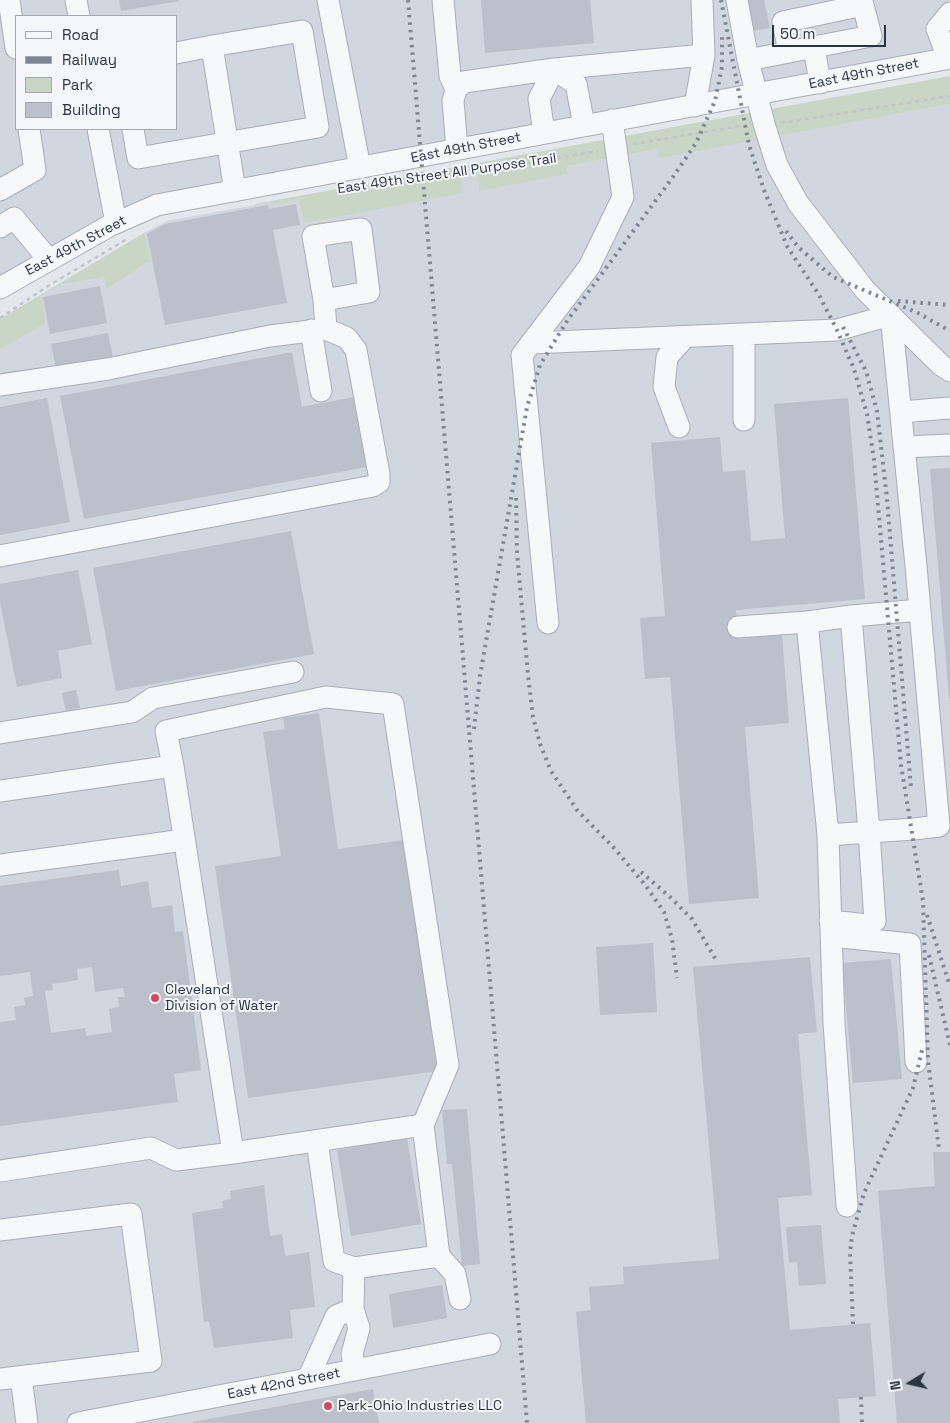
<!DOCTYPE html>
<html>
<head>
<meta charset="utf-8">
<style>
  body { margin:0 }
  #map { position:relative; width:950px; height:1423px; overflow:hidden; background:#e4e7ec; font-family:"Space Grotesk",sans-serif }
  canvas { display:block }
  .legend { position:absolute; left:15px; top:15px; width:162px; height:115px; box-sizing:border-box; background:#f4f6f9; border:1px solid #a4a8b1; margin:0; padding:6px 9px; list-style:none; font-size:15px; color:#2b3445 }
  .legend li { display:flex; align-items:center; gap:10px; height:25px }
  .legend b { width:25px; border:1px solid #a4a8b1 }
  .north { position:absolute; left:885px; top:1358px; width:50px; height:50px; -webkit-text-stroke:4px #f4f6f9; paint-order:stroke; rotate:261deg; font-size:14px; font-weight:700; line-height:20px; text-align:center; color:#2b3445 }
  .north::after { content:''; display:block; margin:auto; width:18px; height:22px; background:#2b3445; clip-path:polygon(50% 0,100% 100%,50% 72%,0 100%) }
  .scale { position:absolute; left:772px; top:25px; width:114px; height:22px; box-sizing:border-box; border:2px solid #2b3445; border-top:0; padding-left:6px; font-size:15px; line-height:18px; white-space:nowrap; color:#2b3445; -webkit-text-stroke:4px #f4f6f9; paint-order:stroke }
</style>
</head>
<body>
<div id="map">
<canvas width="950" height="1423"></canvas>
<ul class="legend">
<li><b style="height:6px;background:#f7f8fa"></b>Road</li>
<li><b style="height:6px;background:#7d8696"></b>Railway</li>
<li><b style="height:14px;background:#c9d6c5"></b>Park</li>
<li><b style="height:14px;background:#bbc0ca"></b>Building</li>
</ul>
<div class="north">N</div>
<div class="scale">50 m</div>
</div>
<script>
const context = document.querySelector('canvas').getContext('2d');
context.lineJoin = 'round';
function paint(path, color) {
  context.fillStyle = color;
  context.fill(path, 'evenodd');
}
function shape(rows) {
  const path = new Path2D();
  for (const r of rows) {
    path.moveTo(r[0], r[1]);
    for (let i = 2; i < r.length; i += 2) path.lineTo(r[i], r[i + 1]);
  }
  return path;
}
function stroke(path, color, width, dash) {
  context.strokeStyle = color;
  context.lineWidth = width;
  context.lineCap = dash ? 'butt' : 'round';
  context.setLineDash(dash || []);
  context.stroke(path);
}
function label(font, color, halo, rows, align = 'center') {
  context.font = font + ' "Space Grotesk",sans-serif';
  context.lineWidth = 4;
  context.setLineDash([]);
  context.textBaseline = 'middle';
  context.strokeStyle = halo;
  context.fillStyle = color;
  for (const [text, x, y, turn = 0] of rows) {
    context.save();
    context.translate(x, y);
    context.rotate((+turn || 0) * Math.PI / 180);
    context.textAlign = isNaN(turn) ? turn : align;
    if (halo) context.strokeText(text, 0, 0);
    context.fillText(text, 0, 0);
    context.restore();
  }
}
paint(shape([
  [0,0,950,0,950,58,158,205,0,288],
  [16,16,176,16,176,129,16,129],
  [950,104,950,1423,0,1423,0,350,44,323,41,295,60,285,104,277,106,288,149,262,144,233,167,221,271,202,272,205,299,200,304,223,393,184,461,170,477,167,479,190,568,174,567,166,657,149,659,157]
]), '#d2d6de');
paint(shape([
  [950,76,950,104,659,158,657,149,567,166,568,174,479,191,477,166,461,170,463,193,304,223,299,200,272,205,271,202,255,205,255,204],
  [144,233,150,261,106,289,104,277,60,285,41,295,45,323,0,350,0,319]
]), '#c9d6c5');
paint(shape([
  [119,0,179,0,179,1,121,11],
  [481,0,590,0,594,43,485,53],
  [748,0,764,0,770,28,753,31],
  [296,204,300,225,273,230,287,303,165,325,147,234,165,224,268,205,269,209],
  [100,286,107,323,50,334,43,297],
  [108,333,113,358,56,368,51,344],
  [292,352,302,407,354,397,367,467,84,519,60,396],
  [47,398,70,522,0,535,0,407],
  [848,398,865,599,736,610,739,639,782,635,789,723,745,727,759,898,689,904,670,677,645,679,640,618,665,616,651,443,720,437,723,472,745,470,751,541,785,538,774,404],
  [950,468,950,698,949,698,930,469],
  [291,531,314,654,116,691,93,568],
  [78,570,92,644,58,651,62,678,17,687,0,602,0,584],
  [76,690,80,708,66,711,62,693],
  [319,713,338,849,404,840,437,1071,248,1098,215,866,281,856,263,732,285,729,283,718],
  [119,870,121,886,148,881,152,908,172,905,175,932,183,931,201,1070,174,1074,178,1102,0,1126,0,1022,16,1020,14,1007,25,1005,24,998,33,996,30,972,0,976,0,886],
  [92,967,95,992,123,988,125,997,118,997,119,1007,109,1009,112,1032,86,1036,85,1028,51,1033,45,991,53,990,52,984,78,980,77,969],
  [653,943,657,1012,600,1015,596,947],
  [810,957,817,1032,798,1034,812,1195,778,1198,790,1330,870,1323,876,1396,838,1399,840,1423,586,1423,576,1312,591,1310,589,1287,624,1284,623,1267,719,1259,693,967],
  [891,959,902,1079,853,1083,842,963],
  [467,1109,480,1264,462,1266,452,1164,447,1164,442,1110],
  [407,1138,421,1224,351,1236,337,1150],
  [933,1152,950,1152,950,1423,897,1423,878,1191,935,1186],
  [264,1185,270,1236,282,1234,285,1256,309,1252,315,1307,290,1310,293,1338,214,1348,209,1321,204,1322,192,1213,223,1208,222,1201,231,1199,230,1191],
  [821,1225,826,1284,799,1286,797,1262,789,1263,786,1227],
  [442,1285,447,1318,393,1328,389,1294],
  [373,1389,379,1423,193,1423,193,1422]
]), '#bbc0ca');
const minor = shape([
  [9,0,16,48],
  [76,0,79,16],
  [328,0,360,168],
  [443,0,450,76,456,89],
  [737,0,748,60,764,124,777,165,798,203,865,290,941,365,950,371],
  [814,47,820,83],
  [176,53,212,46,235,191],
  [948,58,937,29,950,13],
  [748,60,789,52,814,47,871,36,863,5,783,22,789,52],
  [554,69,576,84,584,125],
  [695,106,704,55,702,0],
  [98,129,116,223],
  [133,129,138,158,318,127,302,31,212,46],
  [544,132,539,99,554,69],
  [457,149,453,101,456,89,464,82,554,69,704,55],
  [0,190,35,170,29,129],
  [0,227,14,218,49,260],
  [0,288,109,226,157,205,950,58],
  [324,300,369,292,361,229,313,236,324,300,326,329],
  [311,330,321,391],
  [744,334,744,420],
  [531,343,837,330,891,315,916,566,939,826,914,829,869,832,828,835,807,622,851,616,869,832,875,921,868,925,830,921],
  [0,385,108,369,270,336,326,329,347,338,356,350,379,474,379,482,373,486,0,556],
  [901,412,950,408],
  [679,427,664,387,667,357,685,337],
  [904,447,950,445],
  [851,616,920,610],
  [548,623,522,355,589,267,623,197,612,120],
  [738,627,807,622],
  [0,733,132,712,153,698,293,672],
  [173,766,166,731,326,697,393,704,448,1065,423,1125,233,1153],
  [0,791,173,766,233,1153,176,1160,151,1148,0,1171],
  [828,835,834,1023,847,1206],
  [0,865,184,840],
  [841,937,910,944,916,1062],
  [317,1141,334,1261,354,1268],
  [0,1230,131,1214,151,1361,0,1379],
  [439,1256,455,1274,460,1299],
  [353,1309,354,1268,439,1256,423,1125],
  [21,1377,27,1423],
  [308,1379,336,1316,353,1309,359,1328,352,1354,355,1370],
  [78,1423,490,1344]
]);
stroke(minor, '#a9aeb7', 23);
stroke(shape([
  [781,123,950,96],
  [633,144,746,125],
  [344,190,353,190,483,166,523,164,598,151],
  [0,318,48,286,127,239]
]), '#c2c5cb', 2.5, [4, 4]);
stroke(minor, '#f7f8fa', 21);
stroke(shape([
  [408,0,527,1423],
  [721,0,749,145,764,190,787,246,819,295,837,330,854,369,867,414,874,460,901,765,923,901,928,1061,939,1149],
  [786,231,798,247,833,277,918,313,950,331],
  [898,301,950,305],
  [843,327,866,371,877,411,887,499,911,788],
  [516,498,517,553,528,675,533,717,540,744,551,771,577,810,615,849,646,886,664,912,672,939,677,978],
  [474,729,480,676,527,407,540,365,567,321,673,177,696,143,715,101,722,67,722,33],
  [641,872,669,896,692,919,716,960],
  [927,915,950,986],
  [929,955,950,1045],
  [853,1324,850,1252,852,1236,864,1193,913,1088,923,1046],
  [861,1397,862,1423]
]), '#7d8696', 4, [2.5, 5]);
for (const [x, y, r, color] of [
  [155,998,5,"#d1495b"],
  [328,1406,5,"#d1495b"]
]) {
  const dot = new Path2D();
  dot.arc(x, y, r, 0, 2 * Math.PI);
  context.fillStyle = color;
  context.fill(dot);
  stroke(dot, '#f4f6f9', 2);
}
label('14px', '#2b3445', '#f4f6f9', [
  ["East 49th Street",864,74,-11],
  ["East 49th Street",466,148,-11],
  ["East 49th Street All Purpose Trail",447,174,-8],
  ["East 49th Street",76,246,-28],
  ["East 42nd Street",284,1384,-11]
]);
label('14px', '#2b3445', '#f4f6f9', [
  ["Cleveland",165,990],
  ["Division of Water",165,1006],
  ["Park-Ohio Industries LLC",338,1406]
], 'left');
</script>
</body>
</html>
